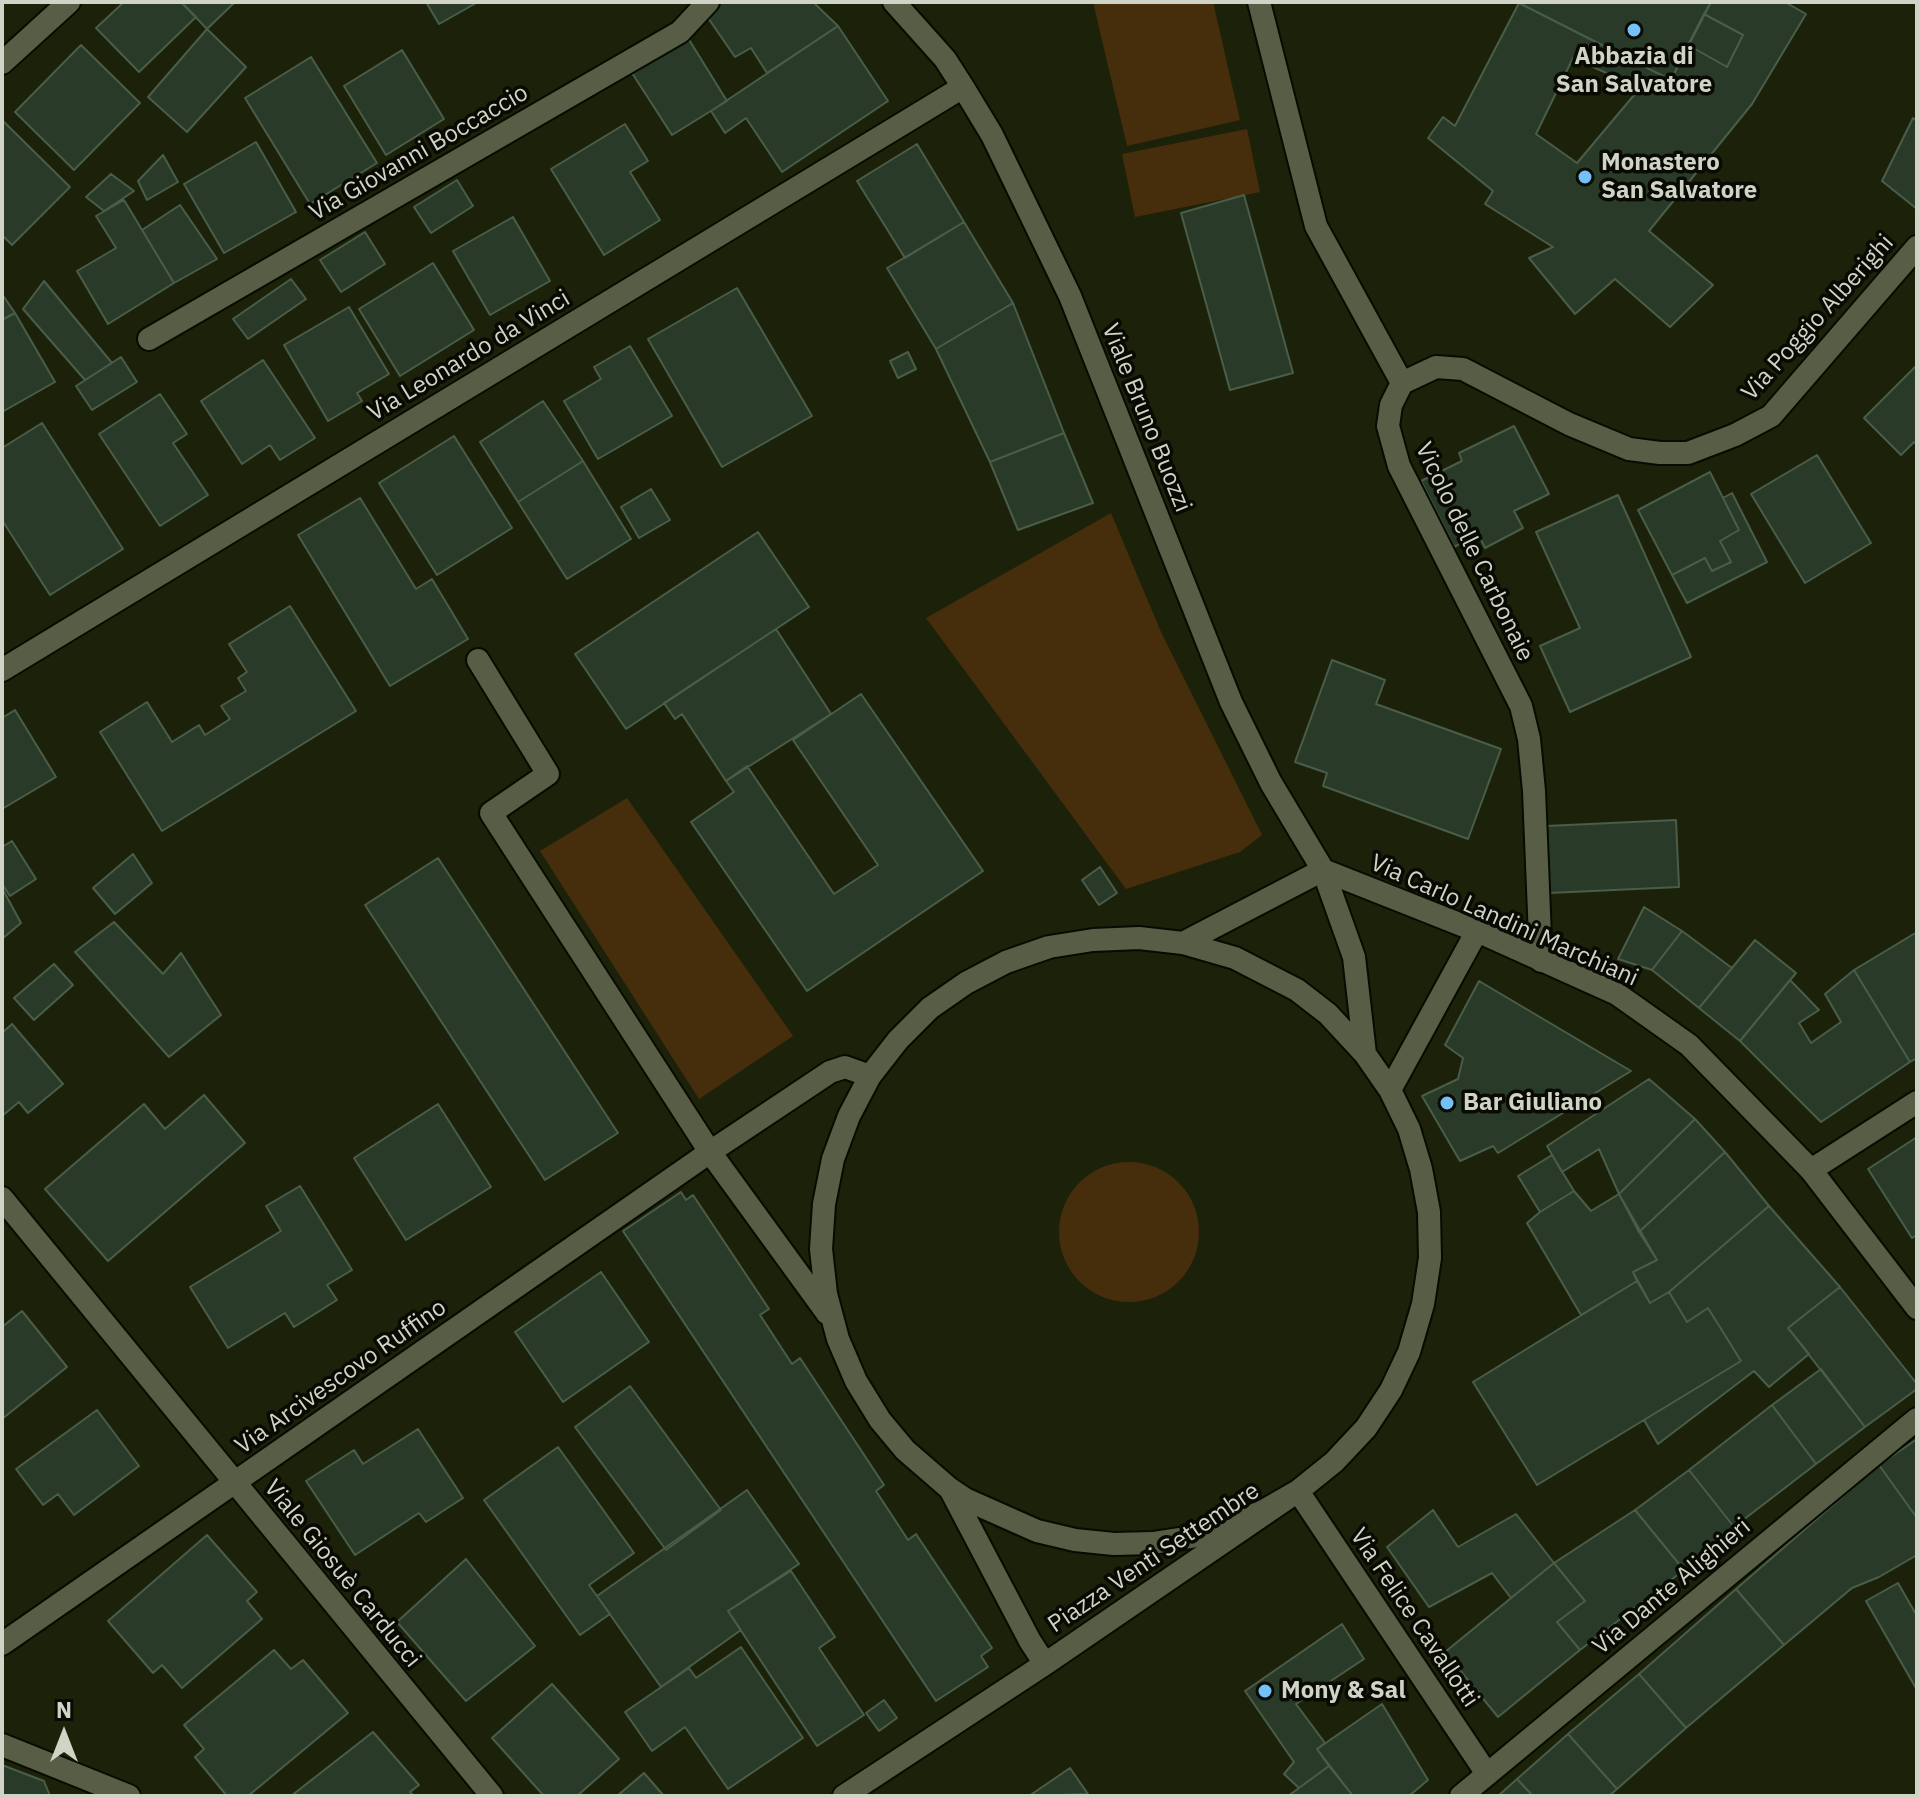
<!DOCTYPE html>
<html>
<head>
<meta charset="utf-8">
<style>
  body { margin:0 }
  #map { position:relative; width:1919px; height:1798px; overflow:hidden; background:#1c220a; font-family:"IBM Plex Sans",sans-serif }
  canvas { display:block }
  .frame { position:absolute; inset:0; border:4px solid #d0d4c6; pointer-events:none }
  .north { position:absolute; left:24px; top:1694px; width:80px; height:80px; -webkit-text-stroke:6px #080a03; paint-order:stroke; rotate:0deg; font-size:22px; font-weight:700; line-height:32px; text-align:center; color:#d0d4c6 }
  .north::after { content:''; display:block; margin:auto; width:28px; height:36px; background:#d0d4c6; clip-path:polygon(50% 0,100% 100%,50% 72%,0 100%) }
</style>
</head>
<body>
<div id="map">
<canvas width="1919" height="1798"></canvas>
<div class="frame"></div>
<div class="north">N</div>
</div>
<script>
const context = document.querySelector('canvas').getContext('2d');
context.lineJoin = 'round';
function paint(path, color) {
  context.fillStyle = color;
  context.fill(path, 'evenodd');
}
function shape(rows) {
  const path = new Path2D();
  for (const r of rows) {
    if (r.length === 3) {
      path.moveTo(r[0] + r[2], r[1]);
      path.arc(r[0], r[1], r[2], 0, 2 * Math.PI);
      continue;
    }
    path.moveTo(r[0], r[1]);
    for (let i = 2; i < r.length; i += 2) path.lineTo(r[i], r[i + 1]);
  }
  return path;
}
function stroke(path, color, width, dash) {
  context.strokeStyle = color;
  context.lineWidth = width;
  context.lineCap = dash ? 'butt' : 'round';
  context.setLineDash(dash || []);
  context.stroke(path);
}
function label(font, color, halo, rows, align = 'center') {
  context.font = font + ' "IBM Plex Sans",sans-serif';
  context.lineWidth = 7;
  context.setLineDash([]);
  context.textBaseline = 'middle';
  context.strokeStyle = halo;
  context.fillStyle = color;
  for (const [text, x, y, turn = 0] of rows) {
    context.save();
    context.translate(x, y);
    context.rotate((+turn || 0) * Math.PI / 180);
    context.textAlign = isNaN(turn) ? turn : align;
    if (halo) context.strokeText(text, 0, 0);
    context.fillText(text, 0, 0);
    context.restore();
  }
}
paint(shape([
  [1093,2,1213,2,1240,120,1127,146],
  [1247,129,1260,192,1135,217,1122,154],
  [1111,513,1161,632,1262,835,1240,852,1126,889,926,618],
  [627,798,793,1036,699,1099,540,851],
  [1129,1232,70]
]), '#462e0c');
const building = shape([
  [124,2,181,2,196,17,139,72,96,28,124,2],
  [181,2,235,2,207,29,181,2],
  [426,2,478,2,439,24,426,2],
  [719,2,813,2,838,26,767,73,751,48,735,57,706,15,719,2],
  [1517,2,1711,2,1671,80,1517,2],
  [1711,2,1785,2,1806,14,1752,104,1649,231,1713,285,1670,327,1615,279,1575,314,1529,258,1553,247,1485,204,1493,191,1428,138,1443,117,1455,126,1519,3,1671,80,1688,45,1727,67,1743,35,1704,14,1711,2],
  [1573,58,1640,88,1577,163,1536,134,1573,58],
  [1704,14,1743,35,1727,67,1688,45,1704,14],
  [838,26,888,101,782,172,746,118,725,133,711,111,838,26],
  [207,29,246,67,187,132,148,97,207,29],
  [688,38,727,101,672,135,632,73,688,38],
  [81,45,140,103,74,170,15,112,81,45],
  [402,50,444,119,386,155,344,86,402,50],
  [311,57,377,163,310,204,245,98,311,57],
  [1913,118,1917,121,1917,209,1882,181,1913,118],
  [2,120,70,187,12,245,2,235,2,120],
  [625,124,648,161,630,172,660,220,604,255,551,169,625,124],
  [256,142,296,212,224,253,184,184,256,142],
  [917,144,964,222,905,258,857,181,917,144],
  [163,155,178,182,147,200,138,181,163,155],
  [111,174,134,191,104,211,86,197,111,174],
  [457,180,473,206,431,233,414,207,457,180],
  [1244,195,1293,373,1230,390,1181,213,1244,195],
  [124,200,174,283,108,324,77,271,116,248,96,216,124,200],
  [180,205,217,259,174,283,142,230,180,205],
  [513,217,550,281,490,315,453,251,513,217],
  [964,222,1013,303,936,349,887,268,964,222],
  [365,232,385,264,341,292,320,260,365,232],
  [433,263,474,330,400,376,359,309,433,263],
  [291,279,306,299,248,339,233,319,291,279],
  [44,281,112,363,85,380,23,309,44,281],
  [737,288,812,416,722,467,648,339,737,288],
  [2,294,15,313,2,320,2,294],
  [1013,303,1064,433,990,462,936,349,1013,303],
  [349,307,389,374,357,393,362,401,328,421,284,345,349,307],
  [15,313,55,382,2,412,2,320,15,313],
  [630,346,672,416,598,459,564,401,601,379,594,367,630,346],
  [908,352,916,369,898,378,890,361,908,352],
  [121,357,137,382,92,410,76,386,121,357],
  [263,360,315,438,280,460,270,445,242,464,201,401,263,360],
  [1917,365,1917,445,1914,442,1901,455,1864,418,1917,365],
  [160,394,187,434,173,443,208,495,160,526,99,434,160,394],
  [543,401,583,461,518,502,480,442,543,401],
  [42,423,123,549,50,595,2,520,2,448,42,423],
  [1514,426,1549,494,1514,511,1523,528,1485,548,1478,534,1454,547,1421,481,1462,461,1459,453,1514,426],
  [1064,433,1093,503,1018,530,990,462,1064,433],
  [454,436,512,528,437,575,379,483,454,436],
  [1817,455,1871,543,1805,583,1751,494,1817,455],
  [583,461,631,539,567,579,518,502,583,461],
  [1710,472,1739,530,1720,541,1731,562,1712,571,1705,558,1672,575,1638,510,1710,472],
  [651,489,670,520,639,538,621,507,651,489],
  [1732,493,1767,562,1687,603,1672,575,1705,558,1712,571,1731,562,1720,541,1739,530,1723,498,1732,493],
  [1618,495,1691,657,1570,712,1540,646,1580,628,1536,532,1618,495],
  [360,498,416,589,432,579,468,639,390,686,298,535,360,498],
  [758,532,809,607,626,729,575,654,758,532],
  [290,606,356,711,162,831,100,732,147,702,172,742,199,725,205,735,230,719,221,706,246,691,238,678,247,672,229,644,290,606],
  [776,629,831,714,726,781,682,714,675,719,664,703,776,629],
  [1332,660,1385,680,1376,704,1501,749,1468,839,1323,786,1327,773,1295,762,1332,660],
  [861,694,983,871,807,991,691,822,734,792,726,781,747,766,834,894,878,865,793,740,861,694],
  [15,710,56,777,2,809,2,718,15,710],
  [1676,820,1679,887,1549,893,1546,826,1676,820],
  [12,841,36,879,10,896,2,884,2,847,12,841],
  [133,854,152,883,115,914,93,888,133,854],
  [438,858,618,1133,545,1180,365,905,438,858],
  [1100,867,1117,893,1099,905,1082,880,1100,867],
  [2,888,21,923,2,939,2,888],
  [1644,907,1682,931,1652,970,1618,959,1644,907],
  [114,922,163,974,181,953,221,1015,169,1057,75,952,114,922],
  [1682,931,1732,968,1699,1008,1652,970,1682,931],
  [1917,932,1917,1058,1910,1062,1854,970,1917,932],
  [1755,940,1796,973,1740,1041,1699,1008,1755,940],
  [54,964,73,985,34,1020,14,998,54,964],
  [1854,970,1910,1062,1821,1122,1740,1041,1790,980,1819,1010,1799,1023,1811,1043,1841,1022,1825,994,1854,970],
  [1479,981,1631,1071,1498,1153,1493,1146,1460,1161,1422,1096,1458,1079,1463,1058,1445,1045,1479,981],
  [12,1024,63,1084,28,1113,19,1102,2,1116,2,1033,12,1024],
  [1649,1079,1695,1119,1619,1194,1599,1149,1562,1172,1547,1146,1649,1079],
  [204,1095,245,1143,108,1261,45,1189,144,1104,165,1129,204,1095],
  [438,1104,491,1187,406,1240,354,1158,438,1104],
  [1695,1119,1725,1152,1639,1232,1619,1194,1695,1119],
  [1917,1137,1917,1235,1912,1238,1868,1169,1917,1137],
  [1725,1152,1769,1206,1669,1292,1650,1303,1633,1272,1657,1260,1639,1232,1725,1152],
  [1552,1155,1574,1191,1540,1212,1518,1176,1552,1155],
  [300,1186,352,1270,327,1285,337,1300,294,1327,285,1313,228,1348,190,1287,281,1231,266,1206,300,1186],
  [1574,1191,1591,1211,1619,1194,1657,1260,1633,1272,1637,1281,1581,1315,1527,1223,1540,1212,1574,1191],
  [681,1192,686,1200,693,1195,769,1309,760,1315,792,1364,800,1358,884,1485,876,1491,908,1540,916,1534,992,1648,981,1656,988,1667,936,1701,623,1231,681,1192],
  [1769,1206,1840,1287,1788,1328,1809,1354,1769,1387,1754,1371,1658,1444,1644,1420,1741,1361,1708,1308,1687,1322,1669,1292,1769,1206],
  [601,1272,649,1342,563,1402,515,1332,601,1272],
  [1637,1281,1650,1303,1669,1292,1687,1322,1708,1308,1741,1361,1537,1485,1473,1382,1637,1281],
  [1840,1287,1917,1384,1917,1389,1865,1427,1788,1328,1840,1287],
  [22,1311,67,1367,2,1419,2,1327,22,1311],
  [1821,1369,1865,1427,1816,1464,1772,1405,1821,1369],
  [630,1386,721,1510,666,1550,575,1427,630,1386],
  [1772,1405,1816,1464,1734,1527,1689,1470,1772,1405],
  [97,1410,139,1466,74,1515,58,1494,43,1505,16,1469,97,1410],
  [418,1429,463,1498,426,1522,419,1513,355,1555,306,1481,354,1450,363,1464,418,1429],
  [1917,1439,1917,1518,1879,1465,1917,1439],
  [558,1447,634,1553,589,1585,610,1614,580,1635,484,1500,558,1447],
  [1879,1465,1917,1518,1917,1555,1879,1577,1852,1588,1784,1645,1736,1589,1879,1465],
  [1689,1470,1734,1527,1684,1570,1635,1510,1689,1470],
  [747,1490,799,1564,728,1611,741,1630,661,1687,597,1596,747,1490],
  [1433,1510,1458,1547,1516,1514,1554,1563,1511,1598,1492,1573,1429,1607,1387,1547,1433,1510],
  [1635,1510,1684,1570,1580,1650,1557,1622,1585,1601,1554,1563,1635,1510],
  [207,1535,257,1592,247,1601,262,1619,182,1688,162,1665,153,1673,108,1621,207,1535],
  [466,1559,535,1646,466,1701,397,1622,466,1559],
  [1554,1563,1585,1601,1557,1622,1580,1650,1498,1717,1445,1652,1554,1563],
  [791,1571,835,1637,819,1648,864,1715,817,1746,728,1611,791,1571],
  [1898,1583,1917,1616,1917,1690,1866,1601,1898,1583],
  [1736,1589,1784,1645,1686,1728,1639,1674,1736,1589],
  [1342,1624,1364,1659,1296,1704,1325,1743,1317,1749,1329,1766,1299,1788,1284,1774,1294,1762,1245,1691,1342,1624],
  [741,1647,803,1738,728,1789,685,1727,652,1751,625,1712,689,1668,696,1678,741,1647],
  [274,1650,291,1669,303,1660,348,1713,248,1796,227,1796,195,1757,204,1749,184,1725,274,1650],
  [1639,1674,1686,1728,1617,1789,1568,1734,1639,1674],
  [552,1684,619,1759,577,1796,544,1796,492,1738,552,1684],
  [884,1700,897,1718,879,1731,866,1713,884,1700],
  [1382,1704,1428,1780,1409,1796,1353,1796,1317,1749,1382,1704],
  [373,1732,419,1785,410,1792,414,1796,291,1796,373,1732],
  [1568,1734,1617,1789,1609,1796,1533,1796,1517,1779,1568,1734],
  [2,1765,44,1781,50,1796,2,1796,2,1765],
  [1329,1766,1353,1796,1288,1796,1299,1788,1329,1766],
  [1070,1768,1088,1794,1029,1796,1070,1768],
  [644,1773,664,1796,617,1796,644,1773],
  [1517,1779,1533,1796,1498,1796,1517,1779]
]);
paint(building, '#293b28');
stroke(building, '#495d49', 2);
const service = shape([
  [478,660,548,774,491,813,710,1152]
]);
const pedestrian = shape([
  [1811,1170,1917,1102]
]);
const minor = shape([
  [894,2,945,59,963,87,992,135,1070,296,1231,702,1271,783,1323,870,1354,957,1365,1054],
  [1259,2,1316,226,1402,383],
  [2,63,69,2],
  [149,339,680,32,708,2],
  [1402,383,1436,367,1463,369,1569,424,1629,449,1660,453,1688,453,1735,435,1771,416,1917,247],
  [1402,383,1391,405,1388,426,1399,466,1521,706,1529,739,1534,791,1541,961],
  [2,670,963,87],
  [1323,870,1477,931,1617,994,1689,1045,1811,1170,1917,1308],
  [1183,943,1323,870],
  [1390,1090,1477,931],
  [710,1152,827,1313],
  [2,1198,492,1796],
  [950,1489,1030,1641,1045,1664],
  [1298,1491,1487,1774],
  [2,1644,710,1152,830,1072,845,1067,870,1076],
  [2,1745,129,1796],
  [844,1796,1045,1664,1298,1491,1334,1462,1366,1428,1391,1390,1409,1352,1423,1304,1430,1258,1429,1212,1421,1169,1409,1129,1390,1090,1365,1054,1328,1014,1297,990,1235,958,1183,943,1139,938,1093,940,1049,947,1006,962,966,983,930,1008,898,1040,870,1076,849,1116,833,1159,824,1204,821,1249,826,1294,838,1339,856,1381,880,1420,905,1450,950,1489,965,1499,1037,1531,1075,1540,1114,1544,1153,1543,1191,1537,1229,1526,1265,1510,1298,1491]
]);
const tertiary = shape([
  [1461,1796,1917,1419]
]);
stroke(service, '#070b00', 26);
stroke(pedestrian, '#070b00', 26);
stroke(minor, '#070b00', 26);
stroke(tertiary, '#070b00', 26);
stroke(service, '#575e45', 22);
stroke(pedestrian, '#575e45', 22);
stroke(minor, '#575e45', 22);
stroke(tertiary, '#575e45', 22);
for (const [x, y, r, color] of [
  [1634,30,8,"#73c1f6"],
  [1585,177,8,"#73c1f6"],
  [1447,1103,8,"#73c1f6"],
  [1265,1691,8,"#73c1f6"]
]) {
  const dot = new Path2D();
  dot.arc(x, y, r, 0, 2 * Math.PI);
  context.fillStyle = color;
  context.fill(dot);
  stroke(dot, '#080a03', 3);
}
label('bold 24px', '#d0d4c6', '#080a03', [
  ["Abbazia di",1634,57,"center"],
  ["San Salvatore",1634,85,"center"],
  ["Monastero",1601,163],
  ["San Salvatore",1601,191],
  ["Bar Giuliano",1463,1103],
  ["Mony & Sal",1281,1691]
], 'left');
label('24px', '#d0d4c6', '#080a03', [
  ["Via Giovanni Boccaccio",419,153,-30],
  ["Via Poggio Alberighi",1818,318,-48],
  ["Via Leonardo da Vinci",469,356,-31],
  ["Viale Bruno Buozzi",1146,418,68],
  ["Vicolo delle Carbonaie",1474,552,64],
  ["Via Carlo Landini Marchiani",1504,921,24],
  ["Via Arcivescovo Ruffino",341,1377,-35],
  ["Piazza Venti Settembre",1154,1558,-34],
  ["Viale Giosuè Carducci",342,1574,51],
  ["Via Dante Alighieri",1672,1587,-40],
  ["Via Felice Cavallotti",1414,1618,56]
]);
</script>
</body>
</html>
